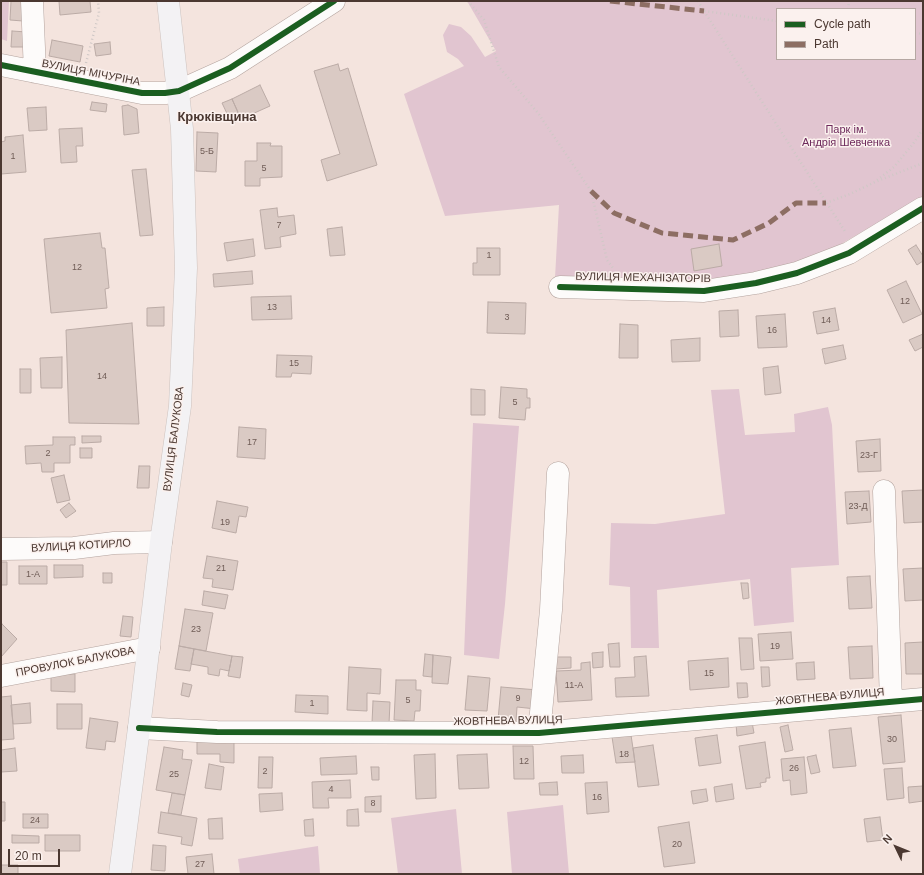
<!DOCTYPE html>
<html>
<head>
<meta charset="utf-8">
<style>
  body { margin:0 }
  #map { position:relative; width:924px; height:875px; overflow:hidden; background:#f4e4de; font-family:Arial,sans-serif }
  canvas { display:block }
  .frame { position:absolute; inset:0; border:2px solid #4b3831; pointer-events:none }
  .legend { position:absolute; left:776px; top:8px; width:140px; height:52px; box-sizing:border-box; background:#fbf1ee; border:1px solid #b5a7a2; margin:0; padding:5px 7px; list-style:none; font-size:12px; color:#4b3831 }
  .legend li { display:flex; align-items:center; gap:8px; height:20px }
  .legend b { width:20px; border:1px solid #b5a7a2 }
  .north { position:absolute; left:876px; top:827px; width:40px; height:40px; -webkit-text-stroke:3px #fbf1ee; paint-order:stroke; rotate:313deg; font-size:11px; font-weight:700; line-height:16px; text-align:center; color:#4b3831 }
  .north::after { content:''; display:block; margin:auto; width:14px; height:18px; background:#4b3831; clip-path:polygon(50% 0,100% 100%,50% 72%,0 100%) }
  .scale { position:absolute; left:8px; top:849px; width:52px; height:18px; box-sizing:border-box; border:2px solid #4b3831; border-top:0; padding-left:5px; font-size:12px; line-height:14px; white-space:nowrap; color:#4b3831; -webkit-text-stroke:3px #fbf1ee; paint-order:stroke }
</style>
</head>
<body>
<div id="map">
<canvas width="924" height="875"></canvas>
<div class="frame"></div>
<ul class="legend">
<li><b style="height:5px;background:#1b5e20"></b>Cycle path</li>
<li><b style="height:5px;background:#8d6e63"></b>Path</li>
</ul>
<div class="north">N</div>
<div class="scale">20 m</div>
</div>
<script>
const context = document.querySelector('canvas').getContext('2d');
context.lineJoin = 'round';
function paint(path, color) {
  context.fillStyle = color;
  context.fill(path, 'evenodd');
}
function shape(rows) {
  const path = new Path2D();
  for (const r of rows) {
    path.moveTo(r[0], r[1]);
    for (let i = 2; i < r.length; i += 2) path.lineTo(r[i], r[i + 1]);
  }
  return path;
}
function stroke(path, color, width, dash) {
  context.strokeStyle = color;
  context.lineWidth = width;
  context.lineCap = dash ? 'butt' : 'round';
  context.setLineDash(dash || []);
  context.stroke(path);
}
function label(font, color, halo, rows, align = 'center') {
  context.font = font + ' Arial,sans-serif';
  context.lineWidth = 3;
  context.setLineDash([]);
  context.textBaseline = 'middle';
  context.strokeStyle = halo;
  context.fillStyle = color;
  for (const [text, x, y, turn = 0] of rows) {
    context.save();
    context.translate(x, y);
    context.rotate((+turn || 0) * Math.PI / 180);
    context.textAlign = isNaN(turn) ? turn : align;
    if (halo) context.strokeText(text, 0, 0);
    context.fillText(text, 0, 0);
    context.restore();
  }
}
paint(shape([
  [1,1,9,1,7,41,1,39],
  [467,1,923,1,923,197,820,256,746,281,555,278,559,205,445,216,404,94,464,66,458,59,447,52,443,35,449,24,461,27,471,36,485,57,496,51],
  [777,9,915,9,915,59,777,59],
  [739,389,745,435,795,432,794,414,828,407,832,425,839,565,791,568,794,622,754,626,750,579,657,590,659,648,631,648,630,587,609,585,611,523,655,524,725,514,711,390],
  [473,423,519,426,505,604,499,659,464,655],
  [563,805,569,874,512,874,507,812],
  [456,809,462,874,398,874,391,818],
  [318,846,320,874,240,874,238,859]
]), '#e1c5d0');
const building = shape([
  [11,1,24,1,23,21,10,20,11,1],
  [59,1,90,1,91,12,60,15,59,1],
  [12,31,27,32,26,47,11,47,12,31],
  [52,40,83,46,80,62,49,56,52,40],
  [110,42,111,54,96,56,94,44,110,42],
  [338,64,340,71,348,68,377,165,327,181,321,160,340,154,314,71,338,64],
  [260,85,270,106,241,119,232,99,260,85],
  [232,99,241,119,232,124,222,103,232,99],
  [92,102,107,104,106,112,90,110,92,102],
  [128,105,137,109,139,133,124,135,122,106,128,105],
  [46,107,47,130,29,131,27,108,46,107],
  [82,128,83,146,76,146,77,162,61,163,59,129,82,128],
  [197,132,218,133,216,172,196,171,197,132],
  [23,135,26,172,1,174,1,142,5,141,5,137,23,135],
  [257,143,271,143,270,146,282,146,282,177,260,178,260,186,245,186,245,161,257,161,257,143],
  [146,169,153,235,140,236,132,170,146,169],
  [277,208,278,217,294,215,296,234,280,237,281,247,265,249,260,210,277,208],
  [342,227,345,255,330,256,327,229,342,227],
  [100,233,102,248,105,248,109,288,105,289,107,308,51,313,44,239,100,233],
  [253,239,255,256,227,261,224,243,253,239],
  [719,244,722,266,694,271,691,249,719,244],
  [916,245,923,256,923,261,917,265,908,250,916,245],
  [477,248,500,248,500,275,473,275,473,263,477,263,477,248],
  [252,271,253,284,214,287,213,274,252,271],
  [906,281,922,314,903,323,887,290,906,281],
  [291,296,292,319,252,320,251,297,291,296],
  [488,302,526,303,525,334,487,333,488,302],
  [164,307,164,326,147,326,147,308,164,307],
  [835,308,839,330,817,334,813,312,835,308],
  [738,310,739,336,720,337,719,311,738,310],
  [785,314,787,347,758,348,756,316,785,314],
  [132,323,139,424,69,423,66,330,132,323],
  [620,324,638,325,638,358,619,358,620,324],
  [923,334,923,347,915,351,909,340,923,334],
  [700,338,700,361,672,362,671,340,700,338],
  [843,345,846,359,825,364,822,349,843,345],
  [277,355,312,356,311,374,292,373,291,377,276,377,277,355],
  [62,357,62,388,41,388,40,358,62,357],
  [778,366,781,393,765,395,763,368,778,366],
  [20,369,31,369,31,393,20,393,20,369],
  [501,387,527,389,527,398,530,398,530,408,526,408,525,420,499,418,501,387],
  [471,389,485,390,485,415,471,415,471,389],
  [239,427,266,429,265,459,237,457,239,427],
  [82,436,101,436,101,442,82,443,82,436],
  [53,437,75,437,75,445,70,445,70,463,54,463,54,472,42,472,41,463,26,464,25,446,53,445,53,437],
  [880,439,881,471,858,472,856,441,880,439],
  [80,448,92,448,92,458,80,458,80,448],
  [139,466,150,466,149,488,137,488,139,466],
  [64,475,70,500,57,503,51,478,64,475],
  [923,490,923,522,904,523,902,491,923,490],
  [869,491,871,522,847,524,845,492,869,491],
  [217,501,248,507,246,517,239,516,236,533,212,528,217,501],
  [69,503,76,511,66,518,60,510,69,503],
  [207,556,238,561,233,590,212,587,213,579,203,578,207,556],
  [1,562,7,562,7,585,1,585,1,562],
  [54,565,83,565,83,577,54,578,54,565],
  [19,566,47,566,47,584,19,584,19,566],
  [923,568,923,600,905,601,903,569,923,568],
  [103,573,112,573,112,583,103,583,103,573],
  [870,576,872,608,849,609,847,577,870,576],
  [741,583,748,583,749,598,743,599,741,583],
  [204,591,228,595,225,609,202,605,204,591],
  [185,609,213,613,206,651,179,646,185,609],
  [123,616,133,617,131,637,120,636,123,616],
  [2,624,17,639,1,657,1,625,2,624],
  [791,632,793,659,760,661,758,634,791,632],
  [739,638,752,638,754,669,741,670,739,638],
  [923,642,923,674,906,674,905,643,923,642],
  [619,643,620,667,610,667,608,644,619,643],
  [179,646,194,649,190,671,175,669,179,646],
  [872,646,873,678,850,679,848,647,872,646],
  [194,649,232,656,229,671,220,669,219,676,208,674,208,667,191,664,194,649],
  [603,652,603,667,593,668,592,653,603,652],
  [425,654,433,655,432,677,423,676,425,654],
  [433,655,451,657,448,684,432,683,433,655],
  [232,656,243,657,240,678,228,676,232,656],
  [646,656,649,696,616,697,615,678,635,677,634,657,646,656],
  [556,657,571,657,571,668,556,669,556,657],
  [728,658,729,687,690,690,688,661,728,658],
  [590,662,592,700,558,702,556,671,581,670,581,663,590,662],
  [814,662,815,679,797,680,796,663,814,662],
  [349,667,381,669,380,694,367,693,367,711,347,710,349,667],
  [761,667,769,667,770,686,762,687,761,667],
  [51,674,75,674,75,692,51,691,51,674],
  [468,676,490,678,487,711,465,710,468,676],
  [396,680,416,680,416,690,421,690,420,711,415,711,414,721,394,720,396,680],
  [183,683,192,685,189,697,181,695,183,683],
  [737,683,747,683,748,697,738,698,737,683],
  [501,687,538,690,536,709,517,707,516,721,498,720,501,687],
  [296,695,328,696,328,714,295,712,296,695],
  [11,696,14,739,1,740,1,697,11,696],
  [373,701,390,702,389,724,372,723,373,701],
  [30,703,31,723,13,724,11,705,30,703],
  [57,704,82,704,82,729,57,729,57,704],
  [901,715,905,762,883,764,878,717,901,715],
  [90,718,118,722,115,742,106,741,105,750,86,748,90,718],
  [752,722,754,733,737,736,736,724,752,722],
  [788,725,793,750,785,752,780,727,788,725],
  [851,728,856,766,833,768,829,730,851,728],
  [631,735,635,762,616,763,612,737,631,735],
  [717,735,721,763,699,766,695,738,717,735],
  [197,740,234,741,234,763,220,762,220,754,197,754,197,740],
  [765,742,770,778,766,778,766,782,760,783,761,787,746,789,739,746,765,742],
  [653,745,659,785,638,787,633,748,653,745],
  [513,746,533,746,534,779,514,779,513,746],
  [164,747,183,750,182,759,192,760,185,795,156,790,164,747],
  [15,748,17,771,1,772,1,750,15,748],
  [435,754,436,798,416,799,414,755,435,754],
  [487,754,489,788,459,789,457,755,487,754],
  [583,755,584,773,562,773,561,756,583,755],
  [816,755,820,772,811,774,807,757,816,755],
  [356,756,357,774,321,775,320,758,356,756],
  [259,757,273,757,272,788,258,788,259,757],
  [804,757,807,793,791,795,790,780,783,781,781,759,804,757],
  [209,764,224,767,221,790,205,788,209,764],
  [371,767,379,767,379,780,372,780,371,767],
  [902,768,904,798,887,800,884,769,902,768],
  [350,780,351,798,328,798,329,808,313,808,312,782,350,780],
  [557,782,558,795,540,795,539,783,557,782],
  [607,782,609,812,587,814,585,783,607,782],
  [732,784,734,799,716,802,714,787,732,784],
  [923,786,923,801,909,803,908,787,923,786],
  [706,789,708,801,693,804,691,791,706,789],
  [172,793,185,795,181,815,168,813,172,793],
  [282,793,283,810,260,812,259,794,282,793],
  [381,796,381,812,365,812,365,797,381,796],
  [1,802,5,802,5,821,1,821,1,802],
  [358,809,359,826,347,826,347,810,358,809],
  [161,812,197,818,192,846,181,844,182,837,158,833,161,812],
  [23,814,48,814,48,828,23,828,23,814],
  [880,817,883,840,867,842,864,819,880,817],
  [222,818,223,839,209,839,208,819,222,818],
  [313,819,314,836,305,836,304,820,313,819],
  [689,822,695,863,664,867,658,827,689,822],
  [12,835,39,836,39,843,12,843,12,835],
  [45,835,80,835,80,851,45,851,45,835],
  [153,845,166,846,165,871,151,870,153,845],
  [212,854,214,874,188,874,186,857,212,854],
  [1,865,18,865,18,874,1,874,1,865]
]);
paint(building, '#dacac4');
stroke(building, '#bbaba6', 1);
const minor = shape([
  [32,1,35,72],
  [1,65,142,93,165,93,179,91,230,68,334,1],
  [560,287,704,291,756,283,797,273,849,253,923,208],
  [884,491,891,702],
  [1,549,74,548,114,543,161,542],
  [1,676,149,648],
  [139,728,217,732,539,733,923,699],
  [539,733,551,610,558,473]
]);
const major = shape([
  [120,874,139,728,161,542,180,406,186,268,182,129,168,1]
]);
stroke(minor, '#b3a39e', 23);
stroke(major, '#ccc2be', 23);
stroke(shape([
  [468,1,484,20,499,67,538,113,591,191,607,260,613,268],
  [698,1,704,11,777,21],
  [848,9,849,1],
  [704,11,846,233],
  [915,33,923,34],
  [86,63,99,13,98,1],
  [877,180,894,167,913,144,923,129],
  [826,203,850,194,875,182,923,163]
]), '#cfc8c6', 2.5, [1, 3]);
stroke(minor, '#fdfbfa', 22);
stroke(major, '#f3f2f4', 22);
stroke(shape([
  [610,1,704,11],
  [591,191,614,213,662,233,733,240,769,223,796,203,826,203]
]), '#8d6e63', 5, [10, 5]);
stroke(shape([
  [1,65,142,93,165,93,179,91,230,68,334,1],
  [560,287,704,291,756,283,797,273,849,253,923,208],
  [139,728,217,732,539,733,923,699]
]), '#1b5e20', 6);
label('9px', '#6f5c56', null, [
  ["5-Б",207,152],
  ["1",13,157],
  ["5",264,169],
  ["7",279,226],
  ["1",489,256],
  ["12",77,268],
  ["12",905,302],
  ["13",272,308],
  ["3",507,318],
  ["14",826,321],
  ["16",772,331],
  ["15",294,364],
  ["14",102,377],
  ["5",515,403],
  ["17",252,443],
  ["2",48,454],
  ["23-Г",869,456],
  ["23-Д",858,507],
  ["19",225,523],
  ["21",221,569],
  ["1-А",33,575],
  ["23",196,630],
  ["19",775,647],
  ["15",709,674],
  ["11-А",574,686],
  ["9",518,699],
  ["5",408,701],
  ["1",312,704],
  ["30",892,740],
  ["18",624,755],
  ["12",524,762],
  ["26",794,769],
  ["2",265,772],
  ["25",174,775],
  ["4",331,790],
  ["16",597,798],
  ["8",373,804],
  ["24",35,821],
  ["20",677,845],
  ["27",200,865]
]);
label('11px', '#4b3831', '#fbf1ee', [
  ["ВУЛИЦЯ МІЧУРІНА",91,73,11],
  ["ВУЛИЦЯ МЕХАНІЗАТОРІВ",643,278,1],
  ["ВУЛИЦЯ БАЛУКОВА",174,439,-83],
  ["ВУЛИЦЯ КОТИРЛО",81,546,-3],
  ["ПРОВУЛОК БАЛУКОВА",75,662,-11],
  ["ЖОВТНЕВА ВУЛИЦЯ",830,697,-5],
  ["ЖОВТНЕВА ВУЛИЦЯ",508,721,-1]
]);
label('11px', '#6d295b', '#fbf1ee', [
  ["Парк ім.",846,130],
  ["Андрія Шевченка",846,143]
]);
label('bold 13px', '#4b3831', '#fbf1ee', [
  ["Крюківщина",217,117]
]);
</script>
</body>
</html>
